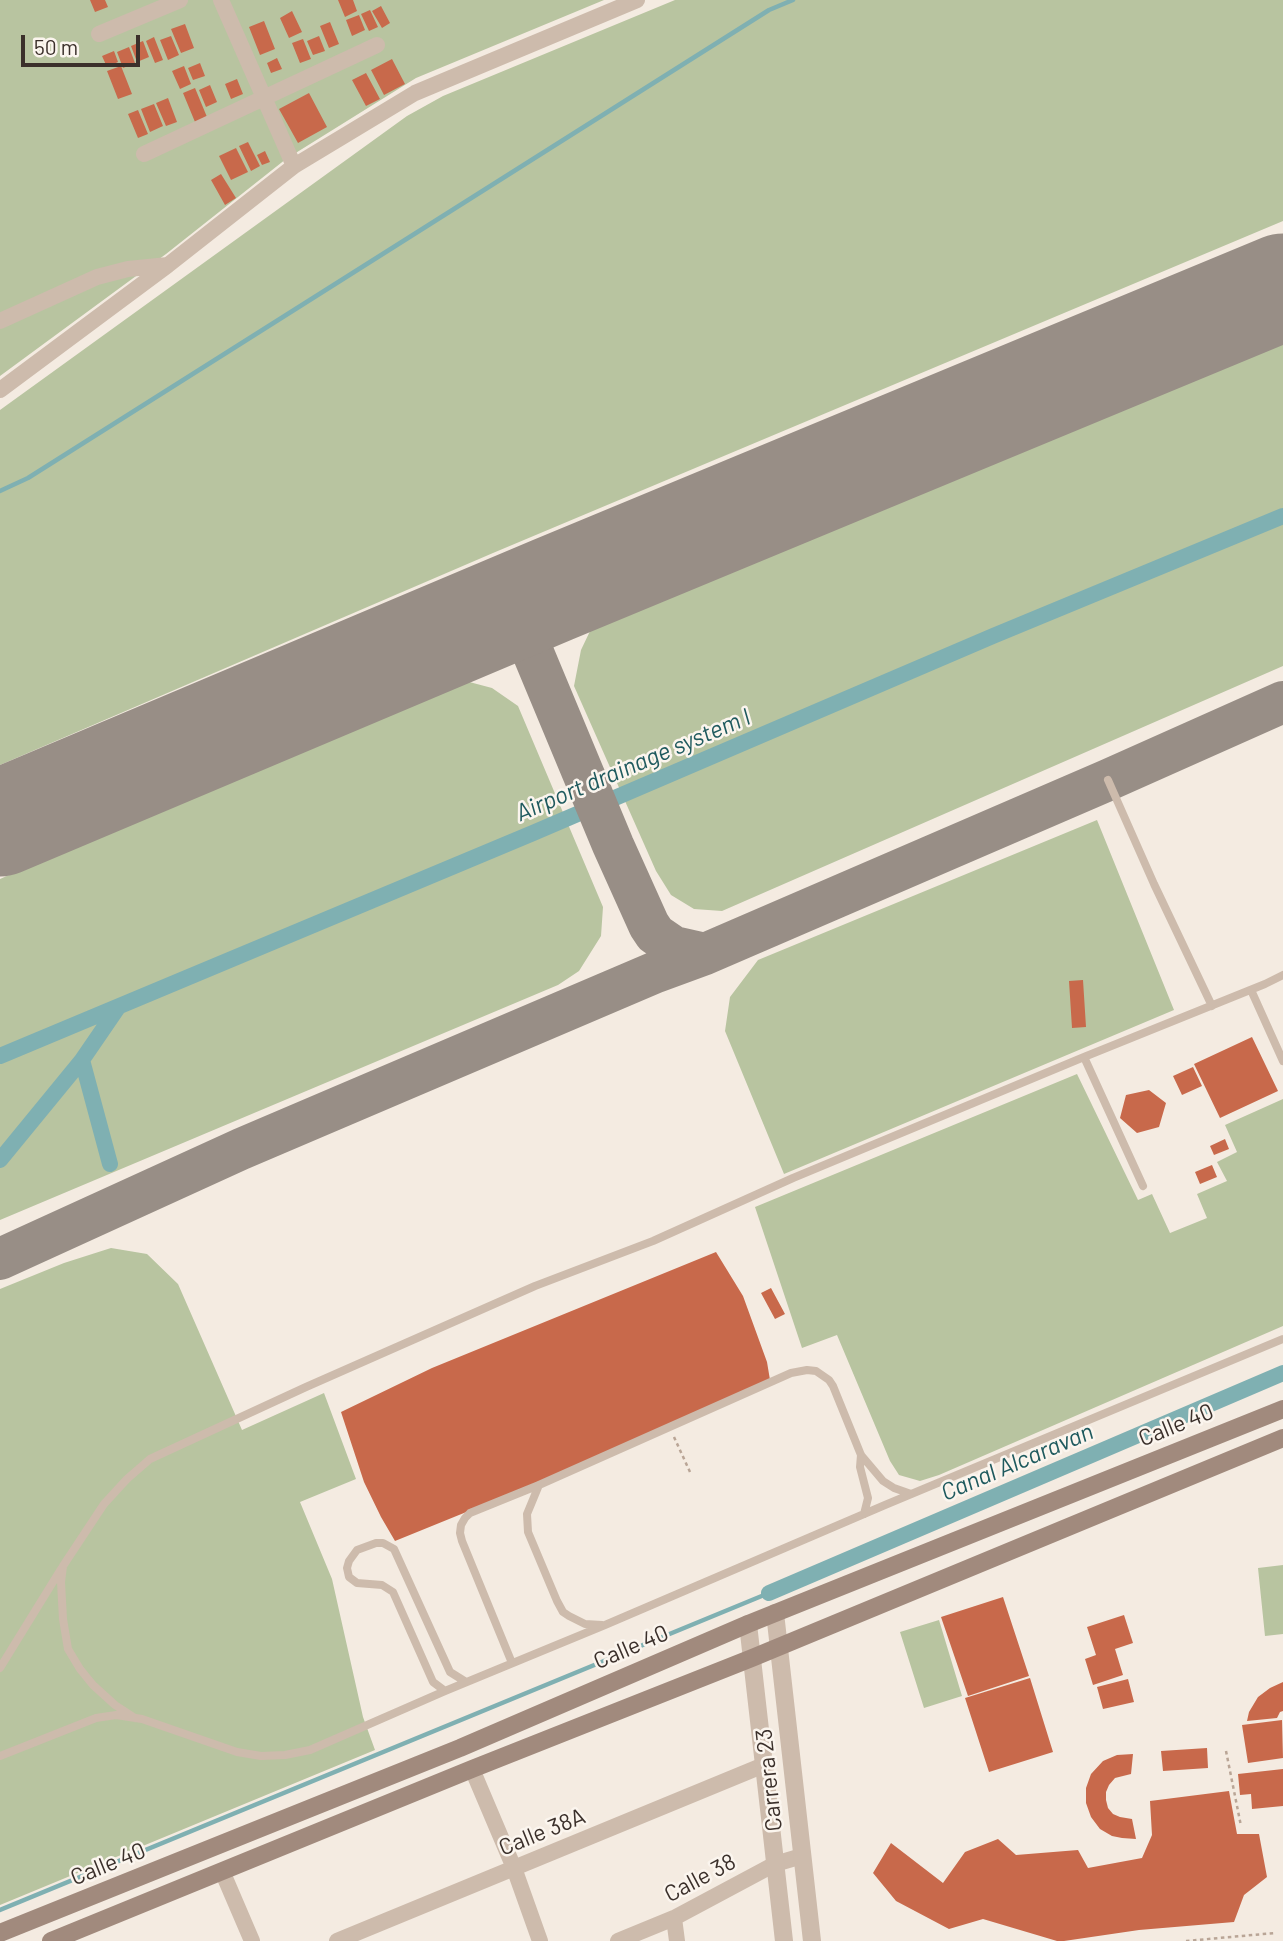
<!DOCTYPE html>
<html>
<head>
<meta charset="utf-8">
<style>
  body { margin:0 }
  #map { position:relative; width:1283px; height:1941px; overflow:hidden; background:#f4ebe1; font-family:Barlow,sans-serif }
  canvas { display:block }
  .scale { position:absolute; left:21px; top:35px; width:119px; height:32px; box-sizing:border-box; border:4px solid #3b302b; border-top:0; padding-left:9px; font-size:21px; line-height:24px; white-space:nowrap; color:#3b302b; -webkit-text-stroke:5px #fbf5ee; paint-order:stroke }
</style>
</head>
<body>
<div id="map">
<canvas width="1283" height="1941"></canvas>
<div class="scale">50 m</div>
</div>
<script>
const context = document.querySelector('canvas').getContext('2d');
context.lineJoin = 'round';
function paint(path, color) {
  context.fillStyle = color;
  context.fill(path, 'evenodd');
}
function shape(rows) {
  const path = new Path2D();
  for (const r of rows) {
    path.moveTo(r[0], r[1]);
    for (let i = 2; i < r.length; i += 2) path.lineTo(r[i], r[i + 1]);
  }
  return path;
}
function stroke(path, color, width, dash) {
  context.strokeStyle = color;
  context.lineWidth = width;
  context.lineCap = dash ? 'butt' : 'round';
  context.setLineDash(dash || []);
  context.stroke(path);
}
function label(font, color, halo, rows, align = 'center') {
  context.font = font + ' Barlow,sans-serif';
  context.lineWidth = 5;
  context.setLineDash([]);
  context.textBaseline = 'middle';
  context.strokeStyle = halo;
  context.fillStyle = color;
  for (const [text, x, y, turn = 0] of rows) {
    context.save();
    context.translate(x, y);
    context.rotate((+turn || 0) * Math.PI / 180);
    context.textAlign = isNaN(turn) ? turn : align;
    if (halo) context.strokeText(text, 0, 0);
    context.fillText(text, 0, 0);
    context.restore();
  }
}
paint(shape([
  [0,0,604,0,416,78,286,159,166,254,0,376],
  [675,0,1283,0,1283,221,493,553,0,765,0,410,407,116,443,96],
  [1283,327,1283,666,722,911,694,909,671,895,656,871,574,686,581,650,591,629,611,608,1089,412],
  [458,679,492,688,518,706,603,907,601,936,579,971,558,985,0,1220,0,879,425,691],
  [1097,820,1174,1010,784,1174,725,1031,730,997,758,960],
  [1077,1074,1138,1200,1152,1194,1170,1233,1207,1218,1197,1194,1227,1181,1217,1162,1237,1152,1225,1125,1283,1099,1283,1326,939,1475,920,1481,899,1475,890,1461,837,1335,802,1348,755,1207],
  [111,1248,147,1254,178,1284,242,1430,324,1393,356,1479,300,1502,332,1579,363,1717,375,1750,0,1905,0,1289,64,1263],
  [1283,1565,1283,1634,1265,1636,1258,1568],
  [939,1620,962,1696,924,1708,900,1632]
]), '#b8c4a0');
stroke(shape([
  [0,491,28,478,769,10,793,0],
  [0,1910,769,1593]
]), '#7fb0b2', 4.5);
stroke(shape([
  [0,1056,533,833,993,636,1283,516],
  [0,1160,82,1060],
  [110,1164,82,1060,119,1006],
  [769,1593,1283,1373]
]), '#7fb0b2', 16);
stroke(shape([
  [552,590,540,606,530,627,531,648,613,845,649,925,655,934,674,947,705,954],
  [474,623,501,626,512,631,531,648],
  [0,1259,241,1149,656,972,705,954,1108,780,1283,702]
]), '#988e86', 42);
stroke(shape([
  [0,823,552,590,1283,287]
]), '#988e86', 107);
paint(shape([
  [90,0,105,0,108,7,95,12],
  [338,0,353,0,357,11,345,17],
  [381,6,390,23,382,28,372,11],
  [370,10,378,27,369,31,361,14],
  [292,11,302,32,289,38,280,18],
  [359,15,365,30,352,36,346,20],
  [264,21,275,49,260,55,249,27],
  [330,22,339,44,329,48,320,26],
  [185,24,194,48,181,53,171,29],
  [171,36,179,55,168,60,160,40],
  [319,36,325,51,313,55,307,41],
  [154,37,163,60,155,63,146,41],
  [303,39,311,59,300,63,292,43],
  [143,41,149,57,137,62,131,46],
  [129,47,135,63,123,68,117,52],
  [114,51,118,62,107,67,102,56],
  [277,58,282,69,271,73,267,63],
  [392,59,405,84,384,95,371,70],
  [200,63,205,76,193,80,188,68],
  [121,66,132,94,118,99,107,71],
  [184,66,191,84,180,89,172,71],
  [366,73,380,99,366,106,352,80],
  [237,79,243,94,231,99,225,84],
  [210,85,217,102,206,107,199,90],
  [195,88,207,117,195,122,183,93],
  [309,93,327,127,298,143,279,109],
  [168,98,177,122,166,126,156,103],
  [154,104,163,126,150,132,141,109],
  [138,110,148,134,138,138,128,114],
  [248,142,260,166,251,171,239,146],
  [236,148,248,172,231,180,219,156],
  [265,151,270,162,262,165,257,155],
  [221,174,236,198,225,205,211,180],
  [1083,980,1086,1027,1072,1028,1069,981],
  [1252,1037,1278,1091,1220,1118,1194,1064],
  [1193,1067,1202,1086,1182,1095,1173,1076],
  [1149,1090,1166,1103,1159,1127,1137,1133,1120,1118,1126,1095],
  [1225,1139,1229,1149,1214,1155,1210,1146],
  [1212,1165,1217,1177,1200,1184,1195,1172],
  [716,1252,743,1296,767,1362,770,1380,550,1478,395,1541,381,1517,364,1482,341,1412,432,1368],
  [771,1288,785,1314,775,1319,761,1293],
  [1003,1597,1029,1676,968,1696,941,1617],
  [1124,1615,1133,1643,1115,1649,1123,1675,1093,1685,1085,1659,1096,1655,1087,1627],
  [1030,1678,1053,1752,989,1772,965,1698],
  [1128,1679,1134,1702,1103,1709,1097,1687],
  [1283,1682,1283,1711,1280,1712,1277,1718,1247,1721,1249,1712,1258,1697,1270,1688],
  [1282,1720,1283,1758,1248,1763,1242,1725],
  [1207,1748,1208,1768,1163,1771,1161,1751],
  [1133,1754,1131,1774,1115,1778,1109,1785,1106,1792,1106,1800,1108,1808,1113,1814,1120,1817,1132,1819,1136,1839,1122,1838,1112,1836,1100,1829,1091,1817,1086,1803,1086,1788,1091,1774,1103,1761,1117,1755],
  [1283,1769,1283,1806,1252,1809,1251,1794,1240,1795,1238,1774],
  [1229,1791,1237,1834,1259,1834,1267,1877,1244,1895,1234,1922,1139,1930,1064,1941,1057,1941,983,1919,949,1929,896,1901,873,1873,891,1843,943,1883,965,1852,998,1839,1016,1855,1078,1850,1088,1868,1142,1858,1152,1835,1150,1801]
]), '#c8694b');
stroke(shape([
  [674,1437,690,1472],
  [1226,1751,1241,1826],
  [1186,1941,1275,1933]
]), '#b9a596', 2.5, [3.5, 3.5]);
stroke(shape([
  [1108,780,1154,884,1212,1006],
  [1251,990,1283,1061],
  [1084,1057,1143,1186],
  [861,1455,860,1467,868,1498,864,1514],
  [539,1485,527,1514,528,1532,557,1601,563,1612,569,1616,585,1624,602,1625],
  [512,1663,462,1541,460,1533,461,1525,465,1518,470,1513,539,1485,791,1373,807,1370,816,1371,829,1380,833,1386,861,1455,883,1481,894,1488,911,1494],
  [0,1668,61,1569],
  [445,1691,433,1682,393,1592,382,1585,357,1583,349,1577,347,1568,349,1561,357,1550,376,1543,383,1543,394,1549,450,1672,466,1682],
  [135,1718,115,1705,93,1685,80,1669,68,1649,63,1619,61,1582,63,1566,104,1504,127,1479,150,1459,306,1387,535,1286,653,1241,793,1178,1084,1057,1265,984,1283,975],
  [0,1756,96,1718,116,1715,142,1719,237,1752,261,1756,285,1755,310,1750,445,1691,605,1625,885,1505,1283,1339]
]), '#cdbbac', 8);
stroke(shape([
  [221,0,294,166],
  [99,34,180,0],
  [144,154,377,45],
  [0,321,97,277,128,269,168,265],
  [0,390,168,265,294,166,415,93,637,0],
  [472,1769,514,1868,540,1941],
  [222,1871,252,1941],
  [674,1918,677,1941],
  [337,1941,764,1765],
  [618,1941,674,1918,775,1864,802,1856]
]), '#cdbbac', 16);
stroke(shape([
  [775,1613,812,1941],
  [748,1624,784,1941]
]), '#cdbbac', 18);
stroke(shape([
  [0,1933,460,1748,748,1624,1283,1409],
  [51,1941,472,1769,752,1658,1283,1438]
]), '#a18a7d', 18);
label('23px', '#3b302b', '#fbf5ee', [
  ["Calle 40",1176,1425,-22],
  ["Calle 40",631,1647,-23],
  ["Carrera 23",769,1780,-96],
  ["Calle 38A",542,1832,-22],
  ["Calle 40",108,1864,-22],
  ["Calle 38",700,1878,-28]
]);
label('italic 24px', '#1f5a5e', '#fbf5ee', [
  ["Airport drainage system I",633,765,-23],
  ["Canal Alcaravan",1017,1462,-23]
]);
</script>
</body>
</html>
